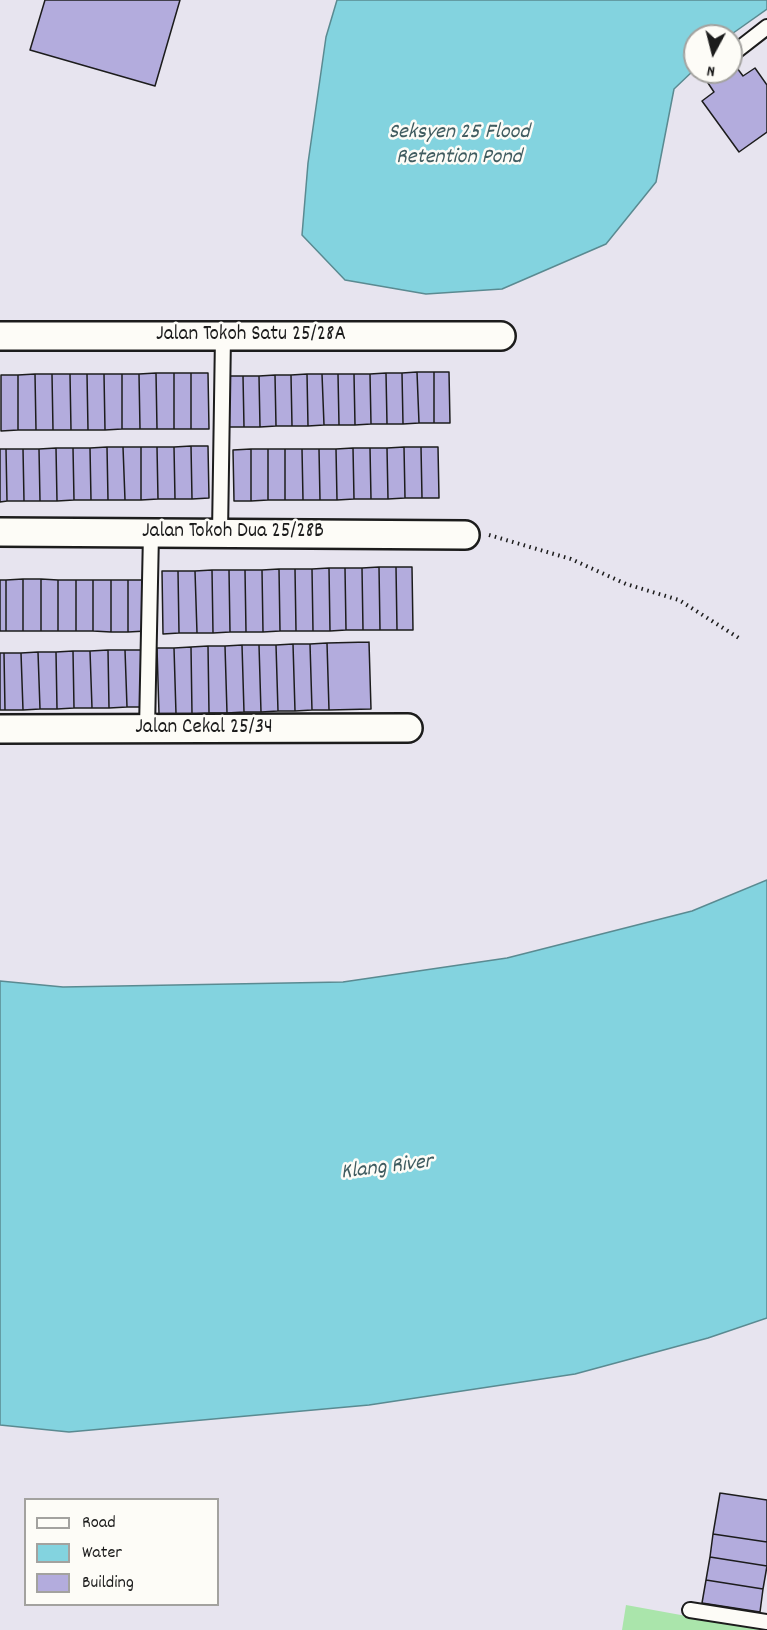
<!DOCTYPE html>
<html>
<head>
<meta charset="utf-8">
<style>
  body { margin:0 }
  #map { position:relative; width:767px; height:1630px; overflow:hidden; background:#e7e4ef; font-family:Dekko,sans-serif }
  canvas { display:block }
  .legend { position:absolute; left:24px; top:1498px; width:195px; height:108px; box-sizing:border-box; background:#fdfcf7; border:2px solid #a3a29f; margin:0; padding:8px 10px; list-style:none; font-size:18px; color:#1c1c1c }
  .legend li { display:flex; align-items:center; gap:12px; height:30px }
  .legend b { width:30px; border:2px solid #a3a29f }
  .north { position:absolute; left:683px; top:24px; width:60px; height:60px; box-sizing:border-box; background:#fdfcf7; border:2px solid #a3a29f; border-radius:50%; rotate:187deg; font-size:16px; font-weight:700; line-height:24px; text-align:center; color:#1c1c1c }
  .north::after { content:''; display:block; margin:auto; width:21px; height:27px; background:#1c1c1c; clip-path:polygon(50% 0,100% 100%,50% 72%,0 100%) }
</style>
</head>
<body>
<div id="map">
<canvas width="767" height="1630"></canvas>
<ul class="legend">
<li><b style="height:8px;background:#fdfcf7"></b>Road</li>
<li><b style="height:16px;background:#83d3df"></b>Water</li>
<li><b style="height:16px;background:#b3acdd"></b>Building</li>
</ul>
<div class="north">N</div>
</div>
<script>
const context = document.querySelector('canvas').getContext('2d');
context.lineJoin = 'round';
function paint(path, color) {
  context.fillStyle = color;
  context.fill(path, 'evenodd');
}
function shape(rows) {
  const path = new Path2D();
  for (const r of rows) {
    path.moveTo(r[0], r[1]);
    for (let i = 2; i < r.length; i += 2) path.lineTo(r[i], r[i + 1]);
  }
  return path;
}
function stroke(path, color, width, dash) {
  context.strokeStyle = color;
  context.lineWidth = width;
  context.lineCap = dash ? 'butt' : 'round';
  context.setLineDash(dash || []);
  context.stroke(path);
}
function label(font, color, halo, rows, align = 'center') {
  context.font = font + ' Dekko,sans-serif';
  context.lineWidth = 5;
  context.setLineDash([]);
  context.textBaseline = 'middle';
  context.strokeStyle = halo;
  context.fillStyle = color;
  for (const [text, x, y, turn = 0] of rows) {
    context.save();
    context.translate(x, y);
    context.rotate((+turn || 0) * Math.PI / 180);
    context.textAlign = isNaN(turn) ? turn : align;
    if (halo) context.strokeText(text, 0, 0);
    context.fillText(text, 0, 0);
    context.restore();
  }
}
paint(shape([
  [626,1605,763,1630,622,1630]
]), '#aae5ab');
const water = shape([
  [337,0,767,0,767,9,729,36,695,36,695,69,674,89,656,182,606,244,502,289,426,294,345,280,302,235,308,163,326,37,337,0],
  [767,880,767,1318,708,1338,575,1374,369,1405,69,1432,0,1425,0,981,63,987,343,982,507,958,692,911,767,880]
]);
paint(water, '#83d3df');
stroke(water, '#5a8a91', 1.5);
const building = shape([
  [45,0,180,0,155,86,30,50,45,0],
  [734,64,743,76,755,68,767,85,767,132,739,152,702,101,714,92,708,83,723,72,731,72,734,64],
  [417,372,419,423,403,424,402,373,417,372],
  [417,372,434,372,434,423,419,423,417,372],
  [434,372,449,372,450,423,434,423,434,372],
  [156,373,157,429,140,429,139,374,156,373],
  [156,373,174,373,174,429,157,429,156,373],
  [174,373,191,373,191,429,174,429,174,373],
  [191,373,208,373,209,429,191,429,191,373],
  [386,373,387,424,371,424,370,374,386,373],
  [386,373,402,373,403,424,387,424,386,373],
  [35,374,36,430,18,430,18,375,35,374],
  [35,374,52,374,53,430,36,430,35,374],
  [52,374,70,374,71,430,53,430,52,374],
  [70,374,87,374,88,430,71,430,70,374],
  [87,374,104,374,105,430,88,430,87,374],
  [104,374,122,374,122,429,105,430,104,374],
  [122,374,139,374,140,429,122,429,122,374],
  [307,374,308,426,292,426,291,375,307,374],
  [307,374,322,374,324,425,308,426,307,374],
  [322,374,338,374,339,425,324,425,322,374],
  [338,374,354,374,355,425,339,425,338,374],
  [354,374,370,374,371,424,355,425,354,374],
  [1,375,18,375,18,430,1,431,1,375],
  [275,375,276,426,260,427,259,376,275,375],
  [275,375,291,375,292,426,276,426,275,375],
  [227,376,243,376,244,427,228,427,227,376],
  [243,376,259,376,260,427,244,427,243,376],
  [191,446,208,446,209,498,192,499,191,446],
  [191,446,192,499,175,499,174,447,191,446],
  [107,447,123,447,125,500,108,500,107,447],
  [107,447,108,500,91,500,90,448,107,447],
  [123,447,141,447,141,500,125,500,123,447],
  [141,447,157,447,158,499,141,500,141,447],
  [157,447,174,447,175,499,158,499,157,447],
  [404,447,421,447,422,498,405,498,404,447],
  [404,447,405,498,388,499,387,448,404,447],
  [421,447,438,447,439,498,422,498,421,447],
  [56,448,73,448,74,500,57,501,56,448],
  [56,448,57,501,40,501,39,449,56,448],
  [73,448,90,448,91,500,74,500,73,448],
  [353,448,370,448,371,499,354,499,353,448],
  [353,448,354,499,337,500,336,449,353,448],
  [370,448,387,448,388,499,371,499,370,448],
  [0,449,6,449,7,501,0,502,0,449],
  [6,449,23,449,24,501,7,501,6,449],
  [23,449,39,449,40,501,24,501,23,449],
  [251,449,251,501,234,501,233,450,251,449],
  [251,449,268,449,268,500,251,501,251,449],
  [268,449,285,449,285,500,268,500,268,449],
  [285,449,302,449,303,500,285,500,285,449],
  [302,449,319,449,320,500,303,500,302,449],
  [319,449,336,449,337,500,320,500,319,449],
  [379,567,380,630,363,630,362,568,379,567],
  [379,567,396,567,397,630,380,630,379,567],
  [396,567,412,567,413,630,397,630,396,567],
  [329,568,330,631,313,631,312,569,329,568],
  [329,568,345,568,346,630,330,631,329,568],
  [345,568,362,568,363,630,346,630,345,568],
  [279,569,280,631,263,632,262,570,279,569],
  [279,569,295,569,296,631,280,631,279,569],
  [295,569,312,569,313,631,296,631,295,569],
  [212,570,213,633,197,633,195,571,212,570],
  [212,570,229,570,230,632,213,633,212,570],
  [229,570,245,570,246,632,230,632,229,570],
  [245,570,262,570,263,632,246,632,245,570],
  [162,571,178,571,179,633,163,634,162,571],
  [178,571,195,571,197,633,179,633,178,571],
  [23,579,23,631,6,631,6,580,23,579],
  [23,579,41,579,41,631,23,631,23,579],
  [41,579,58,580,58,631,41,631,41,579],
  [0,580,6,580,6,631,0,631,0,580],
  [58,580,76,580,76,631,58,631,58,580],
  [76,580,93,580,93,631,76,631,76,580],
  [93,580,111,580,111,632,93,631,93,580],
  [111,580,128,580,128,632,111,632,111,580],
  [128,580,146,580,146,631,128,632,128,580],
  [369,642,371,709,329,710,327,643,369,642],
  [327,643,329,710,312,710,310,644,327,643],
  [293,644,310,644,312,710,295,711,293,644],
  [293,644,295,711,278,711,276,645,293,644],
  [242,645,259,645,261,712,244,712,242,645],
  [242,645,244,712,227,713,225,646,242,645],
  [259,645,276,645,278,711,261,712,259,645],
  [208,646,225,646,227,713,209,713,208,646],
  [208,646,209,713,192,714,191,647,208,646],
  [191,647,192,714,176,714,174,648,191,647],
  [157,648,174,648,176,714,159,714,157,648],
  [108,650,125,650,127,707,109,708,108,650],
  [108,650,109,708,92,708,90,651,108,650],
  [125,650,142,650,144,707,127,707,125,650],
  [73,651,90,651,92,708,74,708,73,651],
  [73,651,74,708,57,709,56,652,73,651],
  [38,652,56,652,57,709,40,709,38,652],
  [38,652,40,709,23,710,21,653,38,652],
  [0,653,4,653,5,710,0,710,0,653],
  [4,653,21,653,23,710,5,710,4,653],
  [720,1493,767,1500,767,1542,713,1534,720,1493],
  [713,1534,767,1542,767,1566,710,1557,713,1534],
  [710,1557,767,1566,763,1589,706,1580,710,1557],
  [706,1580,763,1589,760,1612,702,1603,706,1580]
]);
paint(building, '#b3acdd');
stroke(building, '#1c1c1c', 1.5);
const service = shape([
  [731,55,767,27],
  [220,533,223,336],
  [147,729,151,533],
  [690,1610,767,1622]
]);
const minor = shape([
  [0,336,501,336],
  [0,532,465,535],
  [0,729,408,728]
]);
stroke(service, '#1c1c1c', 18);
stroke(minor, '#1c1c1c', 32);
stroke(shape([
  [489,535,571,559,626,584,679,600,742,640]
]), '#1c1c1c', 4, [1.5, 4.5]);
stroke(service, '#fdfcf7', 14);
stroke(minor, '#fdfcf7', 27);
label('21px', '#1c1c1c', '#fdfcf7', [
  ["Jalan Tokoh Satu 25/28A",251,336],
  ["Jalan Tokoh Dua 25/28B",233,533],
  ["Jalan Cekal 25/34",204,729]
]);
label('italic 22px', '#405c60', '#fdfcf7', [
  ["Seksyen 25 Flood",459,134],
  ["Retention Pond",459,159],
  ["Klang River",387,1169,-7]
]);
</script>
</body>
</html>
